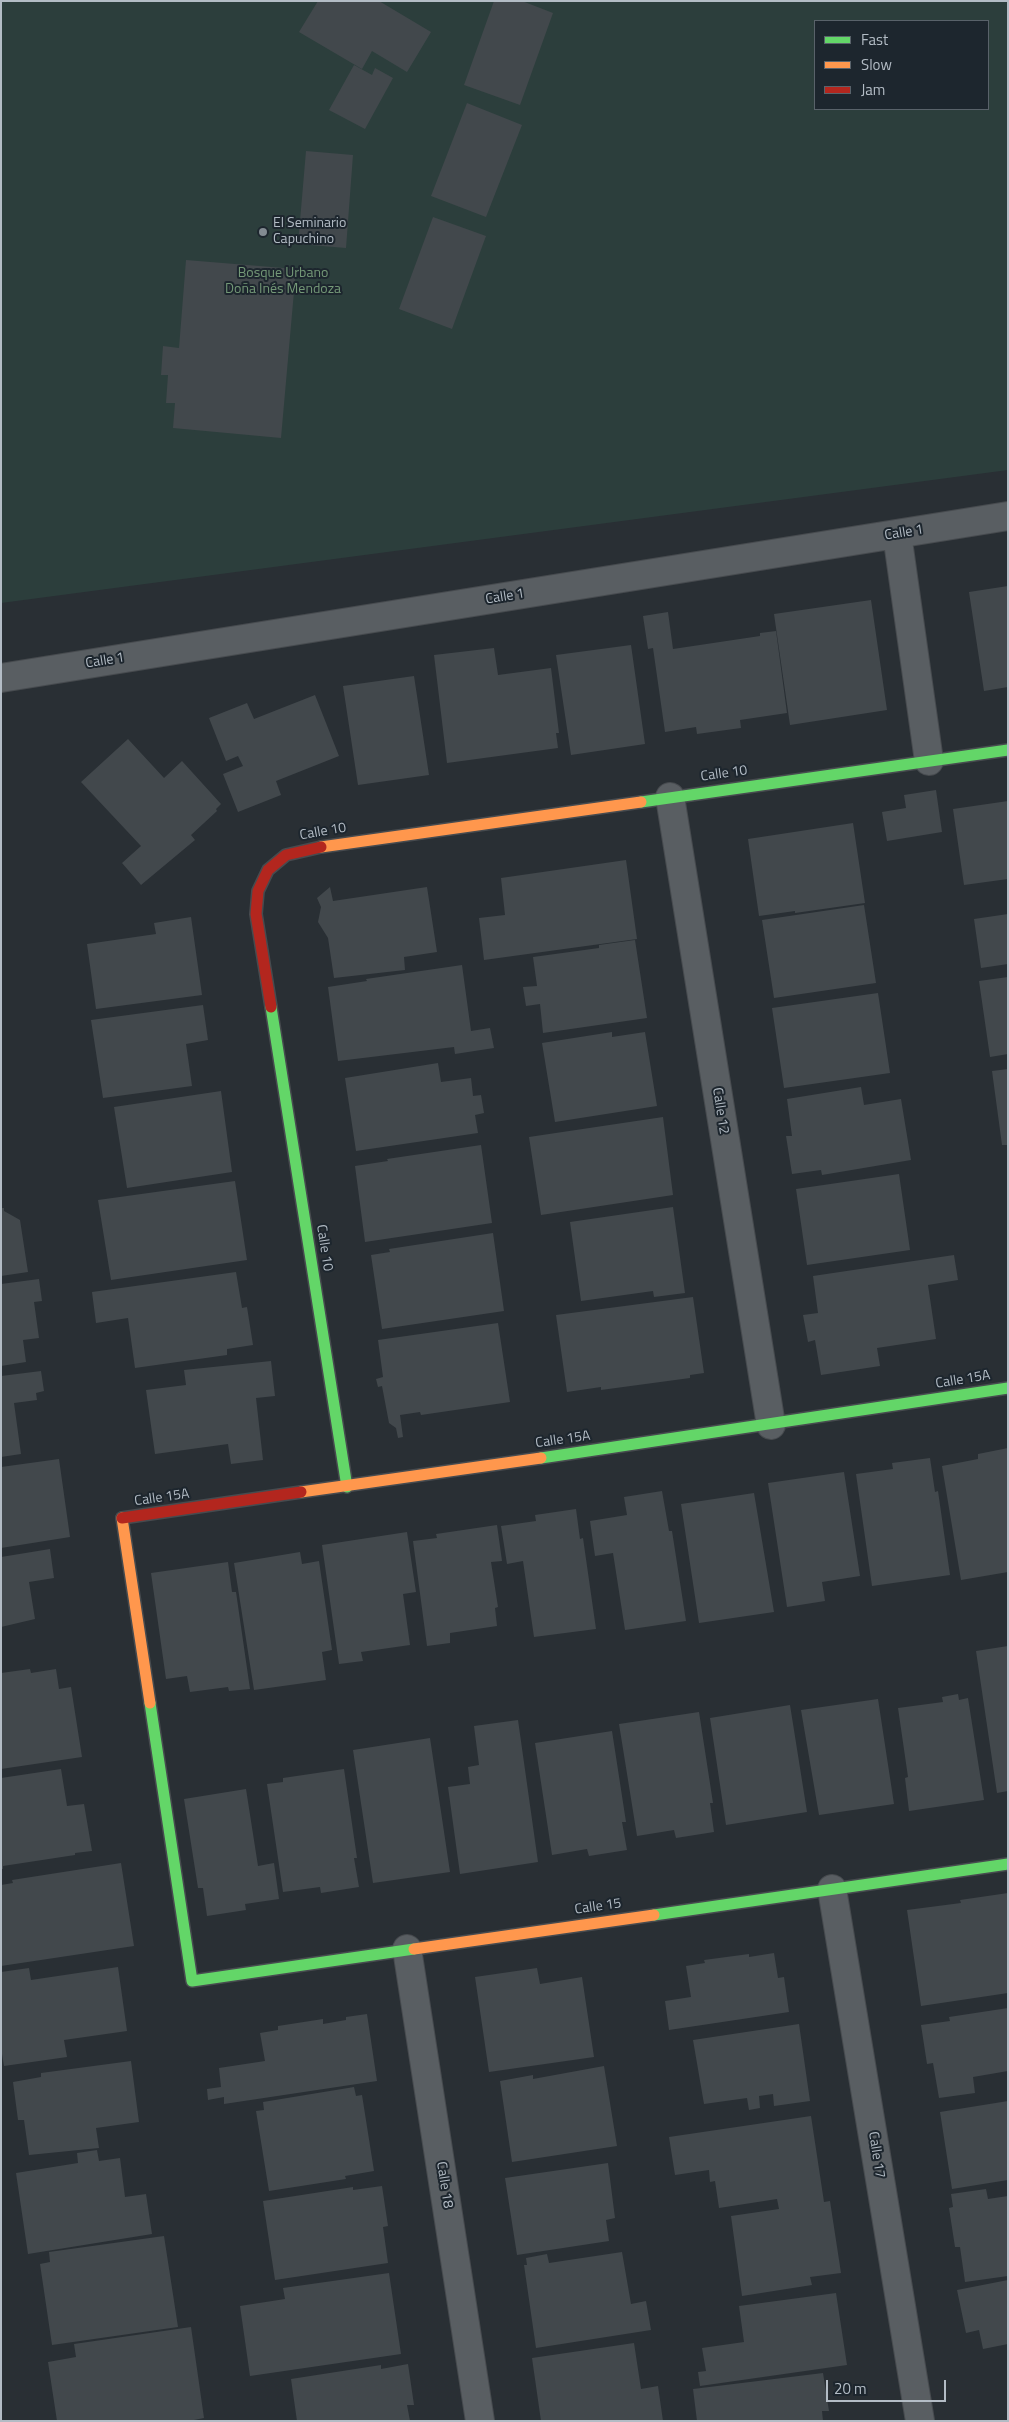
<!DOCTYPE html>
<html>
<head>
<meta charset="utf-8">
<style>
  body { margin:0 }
  #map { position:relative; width:1009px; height:2422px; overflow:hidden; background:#292f34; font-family:"Titillium Web",sans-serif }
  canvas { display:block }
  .frame { position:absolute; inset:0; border:2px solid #b3bcc5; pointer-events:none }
  .legend { position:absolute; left:814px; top:20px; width:175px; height:90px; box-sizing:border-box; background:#1d262e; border:1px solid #59626a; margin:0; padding:6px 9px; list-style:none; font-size:15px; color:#b3bcc5 }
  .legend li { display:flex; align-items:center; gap:10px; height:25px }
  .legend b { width:25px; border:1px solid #59626a }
  .scale { position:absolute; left:826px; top:2380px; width:120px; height:22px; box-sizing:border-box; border:2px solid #b3bcc5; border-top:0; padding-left:6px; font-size:15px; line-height:18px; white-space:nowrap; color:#b3bcc5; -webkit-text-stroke:4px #1d262e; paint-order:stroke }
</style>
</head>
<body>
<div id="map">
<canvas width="1009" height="2422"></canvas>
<div class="frame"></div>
<ul class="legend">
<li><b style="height:6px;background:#63d668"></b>Fast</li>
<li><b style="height:6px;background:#ff974d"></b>Slow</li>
<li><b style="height:6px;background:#b3261e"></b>Jam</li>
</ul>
<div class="scale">20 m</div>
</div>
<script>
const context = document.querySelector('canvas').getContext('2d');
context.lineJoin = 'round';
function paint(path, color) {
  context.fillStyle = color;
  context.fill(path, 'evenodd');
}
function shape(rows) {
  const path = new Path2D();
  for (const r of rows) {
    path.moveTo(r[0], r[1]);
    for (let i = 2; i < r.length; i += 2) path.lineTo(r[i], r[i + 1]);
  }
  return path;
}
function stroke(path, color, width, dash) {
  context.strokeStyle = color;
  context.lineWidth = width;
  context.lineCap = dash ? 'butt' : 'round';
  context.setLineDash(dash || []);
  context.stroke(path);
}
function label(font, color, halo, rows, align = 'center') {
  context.font = font + ' "Titillium Web",sans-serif';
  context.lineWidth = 4;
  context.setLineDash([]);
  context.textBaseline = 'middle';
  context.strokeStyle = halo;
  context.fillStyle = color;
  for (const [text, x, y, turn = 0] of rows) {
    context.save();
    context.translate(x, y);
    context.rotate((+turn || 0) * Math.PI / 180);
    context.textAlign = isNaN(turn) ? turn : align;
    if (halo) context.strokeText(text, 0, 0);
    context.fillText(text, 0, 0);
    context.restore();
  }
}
paint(shape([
  [1,1,1008,1,1008,470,1,603],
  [815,21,988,21,988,109,815,109]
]), '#2c3e3c');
paint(shape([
  [318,1,379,1,431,32,407,72,372,51,362,69,299,32],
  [494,1,522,1,553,13,520,105,464,85],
  [354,65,372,75,375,68,393,78,365,129,329,110],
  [467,103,522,125,486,217,431,196],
  [306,151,353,155,346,248,298,244],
  [433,217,486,236,452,329,399,309],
  [186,260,296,269,281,438,173,428,175,403,166,403,168,375,161,375,163,346,179,348],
  [1008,586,1008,687,984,691,969,592],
  [871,600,887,710,790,725,774,614],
  [668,612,673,649,760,636,760,633,776,631,787,713,740,720,741,728,697,734,696,727,665,732,653,648,648,649,643,616],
  [631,645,645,744,571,755,556,655],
  [494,648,498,675,551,668,559,733,556,733,558,748,447,763,434,655],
  [414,676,429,775,358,785,343,686],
  [315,695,339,756,276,781,281,795,238,812,223,774,243,766,238,756,226,761,209,718,247,703,254,719],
  [128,739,164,778,182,761,221,804,216,809,217,811,191,835,195,840,141,885,122,863,141,846,81,782],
  [936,790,942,832,887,841,882,812,906,808,904,795],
  [1008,801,1008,879,964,885,953,809],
  [853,823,865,903,795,913,795,911,759,916,748,839],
  [626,860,637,939,484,960,479,918,505,915,501,878],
  [330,887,333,901,427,887,437,952,404,957,405,970,334,978,328,938,318,922,321,907,317,898],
  [864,905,876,983,774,998,762,920],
  [1008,914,1008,964,981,968,974,919],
  [191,917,202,995,96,1009,87,944,156,934,154,923],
  [635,940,647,1018,543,1033,540,1004,526,1006,523,987,537,986,533,957,599,948,599,945],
  [462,965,471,1031,490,1028,494,1048,455,1054,454,1047,338,1061,328,987,367,981,366,979],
  [1008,977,1008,1054,990,1057,979,981],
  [878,993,890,1073,784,1088,772,1008],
  [203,1005,208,1040,186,1044,192,1086,103,1098,91,1020],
  [612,1032,612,1037,645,1032,657,1106,555,1122,542,1043],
  [438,1063,441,1082,471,1078,473,1096,481,1095,484,1113,475,1115,478,1133,356,1151,345,1078],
  [1008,1069,1008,1145,1002,1145,992,1071],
  [861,1087,864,1105,901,1099,911,1160,822,1175,821,1170,792,1174,786,1136,792,1136,787,1099],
  [221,1091,232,1172,127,1188,114,1107],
  [663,1117,673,1195,541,1215,529,1137],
  [481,1145,492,1223,365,1242,355,1166,388,1161,387,1159],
  [899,1174,910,1250,807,1265,796,1189],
  [235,1181,247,1260,111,1280,98,1200],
  [673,1207,685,1293,654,1297,653,1291,581,1301,570,1222],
  [1,1208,4,1208,4,1211,20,1220,28,1272,1,1276],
  [493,1233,504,1311,382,1329,371,1255,390,1252,389,1249],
  [954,1255,958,1280,928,1285,936,1339,877,1348,880,1366,821,1375,815,1340,808,1342,803,1315,818,1313,813,1276],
  [236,1272,242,1308,247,1307,253,1345,227,1349,227,1355,135,1368,128,1318,96,1323,92,1292],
  [39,1279,42,1301,34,1302,39,1338,23,1340,26,1362,1,1366,1,1284],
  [693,1297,704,1373,690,1375,690,1378,601,1390,601,1387,567,1392,556,1315],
  [498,1323,510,1402,421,1415,420,1412,400,1415,403,1437,398,1438,396,1428,389,1423,382,1386,378,1387,376,1379,383,1377,378,1340],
  [271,1361,275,1396,256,1398,263,1460,231,1464,228,1444,155,1454,146,1390,186,1385,184,1370],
  [41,1371,44,1391,36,1393,37,1400,14,1403,21,1454,1,1457,1,1376],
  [1008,1448,1008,1572,961,1580,942,1466,978,1459,978,1454],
  [930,1458,935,1492,938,1491,950,1575,872,1586,856,1474,893,1469,892,1463],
  [59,1459,70,1537,1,1548,1,1467],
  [844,1472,860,1576,822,1582,825,1601,787,1607,768,1483],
  [662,1491,669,1531,672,1531,686,1621,625,1630,613,1553,595,1556,590,1521,627,1515,624,1497],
  [754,1493,774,1612,699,1623,681,1504],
  [576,1509,580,1539,583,1538,596,1629,534,1637,523,1561,507,1564,501,1526,536,1521,535,1515],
  [497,1525,502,1561,491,1562,498,1607,495,1608,497,1626,450,1633,450,1643,427,1646,413,1541,437,1538,436,1534],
  [407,1532,416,1592,403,1594,410,1645,361,1652,363,1661,339,1664,322,1545],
  [50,1549,54,1578,29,1582,35,1619,1,1627,1,1557],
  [300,1552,302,1564,319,1561,332,1650,322,1652,326,1680,254,1690,234,1563],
  [228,1562,232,1592,236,1592,250,1689,229,1691,228,1687,190,1692,187,1676,166,1679,151,1573],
  [1008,1646,1008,1791,997,1793,976,1651],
  [30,1669,31,1673,56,1669,59,1689,71,1687,82,1757,1,1769,1,1673],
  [958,1694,959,1700,968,1698,984,1800,909,1811,905,1778,908,1777,898,1708,943,1702,942,1697],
  [878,1699,894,1804,819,1815,801,1710],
  [790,1705,807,1812,726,1825,710,1718],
  [699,1712,713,1803,710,1803,714,1832,676,1838,674,1830,637,1836,619,1724],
  [518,1720,538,1862,460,1874,448,1787,470,1784,468,1767,479,1765,474,1726],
  [612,1731,626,1822,622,1822,627,1850,589,1856,587,1849,552,1855,535,1743],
  [430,1738,450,1872,373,1883,353,1750],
  [61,1769,67,1806,84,1804,92,1851,75,1853,75,1855,3,1866,3,1869,1,1869,1,1778],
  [344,1769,357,1858,354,1858,359,1887,321,1893,320,1887,283,1892,267,1784,283,1782,283,1778],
  [246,1789,258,1866,274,1863,279,1899,245,1904,246,1910,207,1916,203,1888,198,1888,184,1799],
  [121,1863,134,1946,1,1966,1,1885,13,1883,12,1880],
  [1008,1893,1008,1993,921,2006,907,1910,961,1903,960,1900],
  [774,1953,778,1978,784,1977,789,2012,669,2030,665,2001,691,1997,686,1966,705,1963,704,1960,749,1954,749,1957],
  [118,1967,127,2031,64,2040,67,2057,4,2066,1,2048,1,1972,29,1968,31,1980],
  [537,1968,540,1984,582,1977,594,2057,489,2072,475,1977],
  [1008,2008,1008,2071,973,2077,975,2093,939,2098,933,2063,927,2064,921,2025,950,2021,949,2017],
  [367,2014,377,2081,224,2104,224,2097,208,2100,207,2089,221,2087,219,2068,265,2061,260,2033,278,2030,278,2026,323,2019,323,2024,346,2020,346,2017],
  [799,2024,810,2101,774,2106,773,2094,759,2096,760,2108,749,2110,747,2098,704,2104,693,2040],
  [131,2061,139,2122,96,2128,99,2148,29,2155,24,2120,18,2120,13,2082,41,2077,41,2073],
  [604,2066,617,2146,512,2162,500,2081,533,2075,533,2079],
  [354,2087,356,2096,362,2095,374,2171,345,2176,346,2179,269,2191,256,2111,264,2110,263,2102],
  [1008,2101,1008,2180,952,2189,940,2112],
  [811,2116,824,2202,830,2201,841,2273,810,2277,812,2285,742,2296,731,2216,779,2209,777,2199,719,2208,715,2181,710,2182,709,2170,675,2175,669,2137],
  [97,2150,99,2161,120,2158,125,2197,146,2194,152,2234,28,2254,16,2173,78,2163,77,2153],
  [608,2163,615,2218,606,2220,609,2241,517,2255,505,2178],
  [382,2186,388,2226,383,2227,388,2263,275,2280,263,2201,353,2187,353,2190],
  [986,2189,988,2199,1008,2196,1008,2276,965,2282,960,2247,955,2247,949,2208,953,2207,951,2194],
  [164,2236,178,2327,52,2345,40,2264,50,2262,49,2252],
  [622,2252,631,2304,646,2301,651,2330,536,2348,524,2265,527,2265,526,2258,547,2254,549,2263],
  [389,2273,401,2354,250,2376,240,2306,285,2299,283,2288],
  [1008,2280,1008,2344,983,2349,979,2330,966,2333,957,2290],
  [836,2293,847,2365,700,2386,698,2372,706,2371,702,2348,744,2342,739,2306],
  [191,2327,204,2418,189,2421,57,2421,48,2362,76,2357,74,2344],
  [634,2343,641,2389,658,2386,663,2421,541,2421,532,2358],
  [408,2364,414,2405,407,2405,410,2421,297,2421,291,2379,381,2365,381,2369],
  [823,2373,829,2411,822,2411,823,2421,697,2421,693,2389]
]), '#42484c');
const street = shape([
  [897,534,929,761],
  [1,678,1008,516],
  [670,797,771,1425],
  [832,1889,920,2421],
  [407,1949,480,2421]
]);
const fast = shape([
  [641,802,1008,750],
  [271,1007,347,1487],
  [541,1458,1008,1388],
  [150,1703,192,1981,414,1949],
  [654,1915,1008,1864]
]);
const slow = shape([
  [321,847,641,802],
  [301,1492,541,1458],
  [122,1518,150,1703],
  [414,1949,654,1915]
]);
const jam = shape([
  [271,1007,256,914,258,891,268,870,286,855,321,847],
  [122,1518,301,1492]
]);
stroke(street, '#474b4f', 30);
stroke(fast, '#474b4f', 14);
stroke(slow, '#474b4f', 14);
stroke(jam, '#474b4f', 14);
stroke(street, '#595e62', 28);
stroke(fast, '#63d668', 11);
stroke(slow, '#ff974d', 11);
stroke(jam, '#b3261e', 11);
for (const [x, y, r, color] of [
  [263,232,5,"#838b92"]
]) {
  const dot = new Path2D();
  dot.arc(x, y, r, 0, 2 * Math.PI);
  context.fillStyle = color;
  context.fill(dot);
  stroke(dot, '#1d262e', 2);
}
label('14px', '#b3bcc5', '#1d262e', [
  ["El Seminario",273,224],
  ["Capuchino",273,240]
], 'left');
label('14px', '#749877', '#1d262e', [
  ["Bosque Urbano",283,274],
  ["Doña Inés Mendoza",283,290]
]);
label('14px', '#b3bcc5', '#1d262e', [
  ["Calle 1",904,533,-9],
  ["Calle 1",505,597,-9],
  ["Calle 1",105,661,-9],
  ["Calle 10",724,774,-8],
  ["Calle 10",323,832,-10],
  ["Calle 12",720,1111,81],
  ["Calle 10",324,1248,81],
  ["Calle 15A",963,1380,-9],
  ["Calle 15A",563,1440,-8],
  ["Calle 15A",162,1498,-8],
  ["Calle 15",598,1907,-8],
  ["Calle 17",876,2155,81],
  ["Calle 18",444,2185,81]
]);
</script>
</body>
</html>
